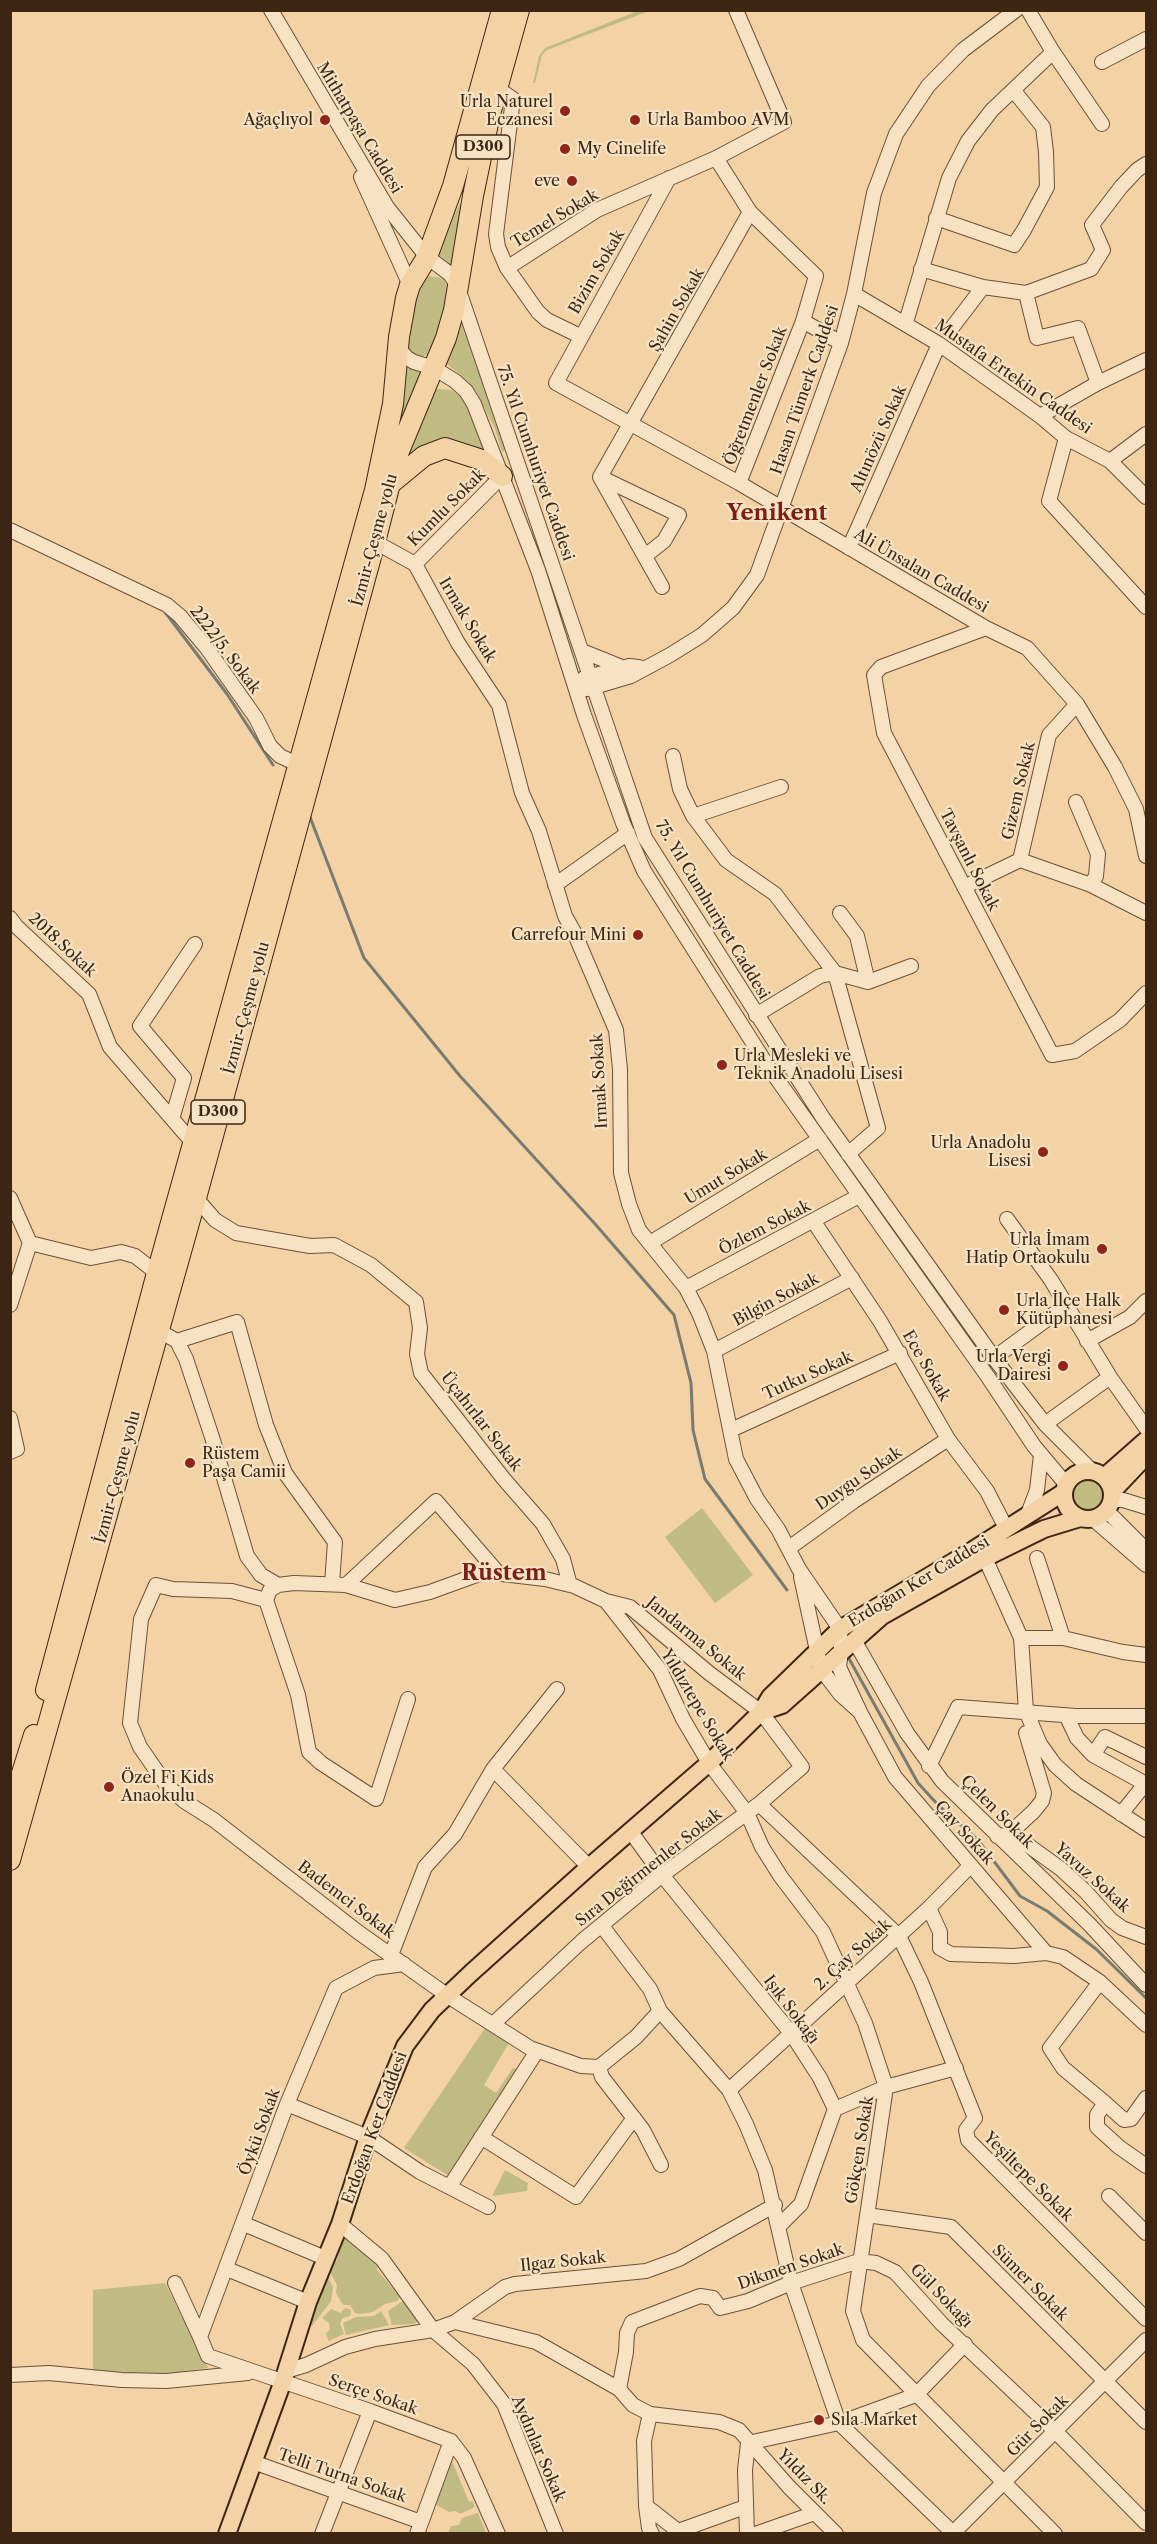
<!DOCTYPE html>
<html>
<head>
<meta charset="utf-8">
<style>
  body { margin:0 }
  #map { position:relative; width:1157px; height:2544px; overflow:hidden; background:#f3d2a5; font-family:"Libre Caslon Text",serif }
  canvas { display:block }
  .frame { position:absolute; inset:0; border:12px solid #3d2513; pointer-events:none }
</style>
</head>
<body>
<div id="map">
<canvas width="1157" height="2544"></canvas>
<div class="frame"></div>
</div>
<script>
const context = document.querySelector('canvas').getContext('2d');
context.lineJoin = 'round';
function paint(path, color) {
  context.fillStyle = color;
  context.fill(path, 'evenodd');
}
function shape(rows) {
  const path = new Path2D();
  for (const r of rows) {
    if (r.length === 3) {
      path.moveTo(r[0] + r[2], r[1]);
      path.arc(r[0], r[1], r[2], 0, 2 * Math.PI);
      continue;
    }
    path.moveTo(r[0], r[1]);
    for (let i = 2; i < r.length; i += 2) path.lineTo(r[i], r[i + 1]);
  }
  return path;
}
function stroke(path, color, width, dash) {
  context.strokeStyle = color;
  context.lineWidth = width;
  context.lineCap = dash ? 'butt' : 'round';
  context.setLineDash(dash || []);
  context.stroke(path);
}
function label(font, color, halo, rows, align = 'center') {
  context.font = font + ' "Libre Caslon Text",serif';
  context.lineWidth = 4.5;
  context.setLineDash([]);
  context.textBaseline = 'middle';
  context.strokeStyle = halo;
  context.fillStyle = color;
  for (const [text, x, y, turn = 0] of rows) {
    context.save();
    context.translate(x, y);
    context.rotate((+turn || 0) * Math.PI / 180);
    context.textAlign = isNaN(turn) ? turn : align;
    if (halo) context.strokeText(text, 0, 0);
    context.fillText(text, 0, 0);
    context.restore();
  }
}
paint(shape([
  [640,10,649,11,547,50,542,55,535,83,533,83,539,56,545,48],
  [466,192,453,263,449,265,437,254,437,248],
  [429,276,443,278,451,293,433,351,428,355,417,357,411,354,405,341,415,291],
  [461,320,506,450,502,452,495,429,477,393,468,381,447,364,446,360],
  [402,367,424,371,399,432,394,426],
  [439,389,451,390,464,399,489,452,415,452,404,458,434,391],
  [1088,1496,15],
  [702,1508,753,1575,715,1603,665,1537],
  [485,2028,509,2043,484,2085,496,2093,513,2068,520,2070,449,2176,404,2148],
  [505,2170,528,2183,527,2191,492,2196],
  [344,2235,378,2261,377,2270,400,2297,397,2301,385,2304,373,2312,360,2314,355,2313,350,2305,344,2305,341,2302,336,2293,337,2285,329,2270,337,2260],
  [326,2272,333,2287,331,2301,312,2326,307,2324],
  [165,2283,208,2368,159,2375,93,2370,93,2290],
  [403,2301,418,2321,414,2324,392,2325,388,2311],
  [345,2308,350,2309,351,2313,350,2316,343,2318,340,2323,344,2334,329,2341,326,2334,330,2329,329,2323,322,2318,331,2309,341,2313],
  [381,2311,389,2325,346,2335,343,2323,356,2317,374,2316],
  [450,2456,469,2502,472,2501,475,2507,460,2514,456,2511,449,2512,433,2503],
  [478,2513,486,2533,448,2533,451,2526,459,2525,462,2518]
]), '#c0ba83');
stroke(shape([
  [165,612,227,694,273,765],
  [310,817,364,958,460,1076,596,1225,674,1315,691,1383,693,1430,705,1479,787,1590],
  [847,1655,918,1783,939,1806,978,1840,1020,1896,1047,1911,1096,1949,1146,1998]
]), '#787b72', 3);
const minor = shape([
  [271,10,387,207,427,257,450,274,457,285,645,838,823,1118,994,1358,1045,1424,1092,1471],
  [1053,52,1102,124],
  [1102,62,1146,39],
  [497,88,513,99,496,234,498,247,507,268,538,312,547,320,580,336],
  [716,158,750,212,816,276,803,321,841,343],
  [361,177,410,285],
  [669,178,556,383,739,483,986,628,1027,648,1077,704,1115,767,1136,809,1146,856],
  [936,218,1014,245,1024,230,1047,187,1046,152,1043,127,1014,91],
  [507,268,597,210,716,158,784,122,736,10],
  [921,269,983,287,1026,293,1091,269,1103,250,1092,225,1121,187,1137,170,1146,164],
  [1026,293,1037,338,1078,328,1098,383],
  [854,294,939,344,1040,416,1066,438,1110,461,1146,497],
  [906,322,949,178,968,141,992,110,1053,52,1028,10],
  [951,329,983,287],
  [400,342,401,351,407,358,414,362,434,368,455,381,466,391,474,404,538,570,584,715,623,823,644,871,767,1065,988,1377,1034,1446,1066,1484],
  [1040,416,1098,383,1146,360],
  [1066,438,1049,501,1146,607],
  [1110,461,1146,434],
  [600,477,679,515,664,541,645,556],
  [739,483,803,321],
  [10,530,167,605,180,616,206,647,256,718,270,746,280,756,297,764],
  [375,542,415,564,458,643,499,705,522,793,539,831,565,916,574,932,616,1030,620,1069,621,1173,629,1204,639,1230,686,1288,699,1313,714,1351,736,1459,757,1499,778,1529,799,1569,840,1629,841,1651,839,1667,860,1712,895,1777,1046,1953,1063,1957,1100,1982,1146,2025],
  [849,548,939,344],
  [415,564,502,476],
  [662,587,600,477,750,212],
  [986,628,881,667,874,675,884,733,1052,1055,1075,1051,1120,1020,1146,993],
  [582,651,624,668],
  [584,678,629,666,639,667],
  [587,689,631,676,670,655,702,635,733,608,757,575,841,343,854,294,874,193,896,134,928,86,963,50,1016,10],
  [673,756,680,789,693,816,726,860,775,894,835,973,878,1128,848,1154],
  [1076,802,1098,854,1096,876,1091,885],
  [693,816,781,787],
  [1020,860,1049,735,1077,704],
  [1020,860,1091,885,1146,913],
  [555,885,628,833],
  [964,887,1020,860],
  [840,913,857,936,868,982],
  [10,918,16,926,89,994,110,1047,193,1143],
  [756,1015,820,976,835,973,868,982,911,966],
  [172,1119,184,1078,140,1026,195,944],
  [10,1198,30,1243,91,1258,121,1252,135,1256,157,1273],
  [196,1198,215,1220,236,1233,310,1246,334,1245,371,1265,416,1302,420,1328,417,1354,421,1373,503,1478,543,1524,563,1559,570,1585],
  [1007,1219,1051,1280,1110,1377,1146,1428],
  [814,1222,880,1321,948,1439,987,1491,1006,1528],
  [650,1243,820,1139],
  [686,1288,859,1196],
  [10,1305,30,1243],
  [159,1331,177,1341,186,1359,212,1437,247,1556,261,1575,278,1585,294,1583,346,1585,395,1600,430,1592,485,1572,545,1579,574,1586,606,1601,660,1670,683,1719,709,1763,747,1813,762,1847,781,1877,823,1932,865,2023,886,2087,853,2311,863,2340,1055,2534],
  [177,1341,237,1322,266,1425,285,1473,335,1542,332,1584],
  [1087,1341,1130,1317,1146,1301],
  [714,1351,852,1278],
  [994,1358,1065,1306],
  [10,1418,17,1449,10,1452],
  [1045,1424,1110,1377],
  [731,1430,900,1353],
  [1111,1500,1123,1500,1146,1507],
  [1106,1510,1146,1550],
  [1028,1514,1037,1490,1041,1455],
  [1093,1519,1146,1565],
  [789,1548,854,1501,948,1439],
  [985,1558,1021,1638,1026,1711,1040,1744,1055,1765,1076,1784,1146,1830],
  [1037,1558,1063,1638],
  [801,1577,821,1669,840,1694,859,1711],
  [278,1585,270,1590,266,1600,232,1591,173,1589,156,1585,141,1619,130,1723,140,1747,165,1783,184,1801,214,1820,358,1932,448,1996,530,2048,581,2066,599,2067,602,2077,643,2130,661,2165],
  [346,1585,436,1501,499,1574],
  [266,1600,298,1695,309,1752,321,1763,376,1799,408,1699],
  [1021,1638,1063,1638,1123,1652,1146,1655],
  [854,1640,907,1733,942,1781,1090,1925,1146,1985],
  [1066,1715,1077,1738,1093,1755,1146,1784],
  [1093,1755,1105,1737,1146,1757],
  [929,1766,958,1707,1076,1716,1146,1716],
  [493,1769,589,1867],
  [759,1804,899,1936,921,1982,975,2118,966,2130,968,2140,1146,2319],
  [1121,1814,1145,1784],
  [631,1832,662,1875,791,2033,820,2078,835,2109,801,2204,778,2227],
  [1008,1835,1034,1811,1042,1801,1044,1793,1026,1733],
  [997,1836,1008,1835,1018,1838,1061,1869,1085,1891,1111,1920,1122,1928,1146,1937],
  [929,1908,940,1932,940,1948,951,1954,1014,1956,1046,1953],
  [602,1926,650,1989,660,2011,729,2090,746,2124,765,2170,791,2283,839,2423,954,2534],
  [391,1955,425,1867,455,1834,493,1769,557,1689],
  [404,1964,374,1968,336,1988,287,2104,200,2337,208,2356,370,2411,451,2441],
  [1100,1982,1050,2048,1063,2068,1105,2103,1097,2115,1097,2127,1119,2147,1146,2166],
  [493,2024,581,1942,662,1875,759,1804,802,1767,761,1712,709,1673,630,1607,606,1601],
  [599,2067,636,2037,660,2011],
  [729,2090,929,1908,970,1866],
  [1105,2103,1124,2120,1131,2119,1146,2098],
  [287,2104,368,2137,420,2172,488,2207],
  [835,2109,886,2087,956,2068],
  [481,2137,576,2197,634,2118],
  [450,2186,537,2051],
  [1109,2196,1146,2233],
  [867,2215,951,2227,1146,2422],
  [244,2224,325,2258],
  [340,2224,382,2259,433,2330,473,2364,504,2404,556,2534],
  [227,2269,308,2302],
  [175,2283,200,2337],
  [455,2322,536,2342,619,2389,633,2405,650,2414,719,2422,739,2430,789,2487,836,2534],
  [286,2371,306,2365,345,2347,375,2339,433,2330,455,2322,505,2287,515,2284,646,2271,679,2259,775,2205],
  [10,2375,49,2373,122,2380,166,2381,248,2373],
  [619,2389,626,2352,627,2333,632,2322,700,2296,713,2298,720,2308,748,2301,791,2283,859,2261,876,2263,895,2272,942,2324,1056,2432,1146,2523],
  [650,2414,644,2441,646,2506,649,2528,652,2534],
  [451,2441,464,2458,498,2534],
  [748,2443,839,2423,916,2395,965,2344],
  [253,2462,421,2522],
  [646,2506,678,2531,745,2507],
  [322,2534,370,2411],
  [417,2534,451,2441],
  [747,2534,745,2470,748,2443],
  [755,2534,815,2513],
  [952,2534,1146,2340]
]);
const major = shape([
  [1088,1495,24],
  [1104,1477,1146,1440],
  [1112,1492,1146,1456],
  [761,1712,782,1705,882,1616,985,1558,1044,1529,1080,1518],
  [227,2534,283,2381,308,2302,340,2224,368,2137,405,2046,432,2010,471,1973,589,1867,709,1763,761,1712,770,1697,840,1629,973,1550,1064,1492]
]);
const highway = shape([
  [390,484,424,456,445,448,482,460,502,476],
  [46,1690,157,1273,375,490,393,404,399,337,406,298,410,285,427,257,453,186,502,10],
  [10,1811,34,1735],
  [10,1860,196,1198,375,542,397,456,446,338,454,310,473,196,490,114,519,10]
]);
stroke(minor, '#6a5038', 16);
stroke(major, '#3d2513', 20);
stroke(highway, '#3d2513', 22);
stroke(minor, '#f7e2c4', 14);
stroke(major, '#f3d2a5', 16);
stroke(highway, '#f3d2a5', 20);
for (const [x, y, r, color] of [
  [565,111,6,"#8f2418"],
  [325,120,6,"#8f2418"],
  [635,120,6,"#8f2418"],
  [565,149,6,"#8f2418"],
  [572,181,6,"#8f2418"],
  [638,935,6,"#8f2418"],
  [722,1065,6,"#8f2418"],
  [1043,1152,6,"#8f2418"],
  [1102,1249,6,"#8f2418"],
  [1004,1310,6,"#8f2418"],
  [1063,1366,6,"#8f2418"],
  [190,1463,6,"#8f2418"],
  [109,1787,6,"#8f2418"],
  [819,2420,6,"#8f2418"]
]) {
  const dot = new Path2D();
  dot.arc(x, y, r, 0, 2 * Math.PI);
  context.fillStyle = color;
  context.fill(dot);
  stroke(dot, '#f7e2c4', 2);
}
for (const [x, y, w] of [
  [483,147,54],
  [218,1112,54]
]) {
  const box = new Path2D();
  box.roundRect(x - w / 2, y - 12, w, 24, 4.5);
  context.fillStyle = '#f7e2c4';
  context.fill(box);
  stroke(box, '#3d2513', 1.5);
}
label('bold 15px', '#3d2513', null, [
  ["D300",483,147],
  ["D300",218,1112]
]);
label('16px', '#3d2513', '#f7e2c4', [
  ["Urla Naturel",553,102],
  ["Eczanesi",553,120],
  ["Ağaçlıyol",313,120],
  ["Urla Bamboo AVM",647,120,"left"],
  ["My Cinelife",577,149,"left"],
  ["eve",560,181],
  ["Carrefour Mini",626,935],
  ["Urla Mesleki ve",734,1056,"left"],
  ["Teknik Anadolu Lisesi",734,1074,"left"],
  ["Urla Anadolu",1031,1143],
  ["Lisesi",1031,1161],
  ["Urla İmam",1090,1240],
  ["Hatip Ortaokulu",1090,1258],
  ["Urla İlçe Halk",1016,1301,"left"],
  ["Kütüphanesi",1016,1319,"left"],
  ["Urla Vergi",1051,1357],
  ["Dairesi",1051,1375],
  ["Rüstem",202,1454,"left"],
  ["Paşa Camii",202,1472,"left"],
  ["Özel Fi Kids",121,1778,"left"],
  ["Anaokulu",121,1796,"left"],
  ["Sıla Market",831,2420,"left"]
], 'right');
label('16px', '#3d2513', '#f7e2c4', [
  ["Mithatpaşa Caddesi",359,128,59],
  ["Temel Sokak",555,219,-31],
  ["Bizim Sokak",597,272,-60],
  ["Şahin Sokak",677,310,-60],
  ["Mustafa Ertekin Caddesi",1013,377,35],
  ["Hasan Tümerk Caddesi",805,390,-71],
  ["Öğretmenler Sokak",756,396,-69],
  ["Altınözü Sokak",879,439,-66],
  ["75. Yıl Cumhuriyet Caddesi",535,463,71],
  ["Kumlu Sokak",447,508,-45],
  ["İzmir-Çeşme yolu",375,540,-75],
  ["Ali Ünsalan Caddesi",921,571,30],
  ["Irmak Sokak",467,620,59],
  ["2222/5. Sokak",225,650,53],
  ["Gizem Sokak",1019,791,-77],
  ["Tavşanlı Sokak",969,860,63],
  ["75. Yıl Cumhuriyet Caddesi",712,910,59],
  ["2018.Sokak",62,945,43],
  ["İzmir-Çeşme yolu",247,1008,-75],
  ["Irmak Sokak",600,1081,-93],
  ["Umut Sokak",726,1177,-31],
  ["Özlem Sokak",765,1228,-27],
  ["Bilgin Sokak",776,1300,-28],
  ["Ece Sokak",926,1366,60],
  ["Tutku Sokak",808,1376,-24],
  ["Üçahırlar Sokak",481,1422,52],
  ["İzmir-Çeşme yolu",118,1477,-75],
  ["Duygu Sokak",859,1479,-34],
  ["Erdoğan Ker Caddesi",919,1582,-31],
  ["Jandarma Sokak",696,1639,39],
  ["Yıldıztepe Sokak",697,1705,59],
  ["Çelen Sokak",997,1812,45],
  ["Çay Sokak",964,1833,48],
  ["Sıra Değirmenler Sokak",649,1868,-38],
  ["Yavuz Sokak",1092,1878,42],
  ["Bademci Sokak",346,1900,37],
  ["2. Çay Sokak",853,1955,-42],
  ["Işık Sokağı",791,2010,53],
  ["Erdoğan Ker Caddesi",375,2128,-70],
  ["Öykü Sokak",260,2132,-70],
  ["Gökçen Sokak",860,2150,-81],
  ["Yeşiltepe Sokak",1028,2177,45],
  ["Ilgaz Sokak",563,2262,-6],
  ["Dikmen Sokak",791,2267,-19],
  ["Sümer Sokak",1030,2283,45],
  ["Gül Sokağı",941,2296,46],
  ["Serçe Sokak",373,2395,19],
  ["Gür Sokak",1038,2426,-45],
  ["Aydınlar Sokak",538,2449,67],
  ["Telli Turna Sokak",342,2476,19],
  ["Yıldız Sk.",804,2477,46]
]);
label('bold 22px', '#7a1f14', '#f7e2c4', [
  ["Yenikent",777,514],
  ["Rüstem",504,1574]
]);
</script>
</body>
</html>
